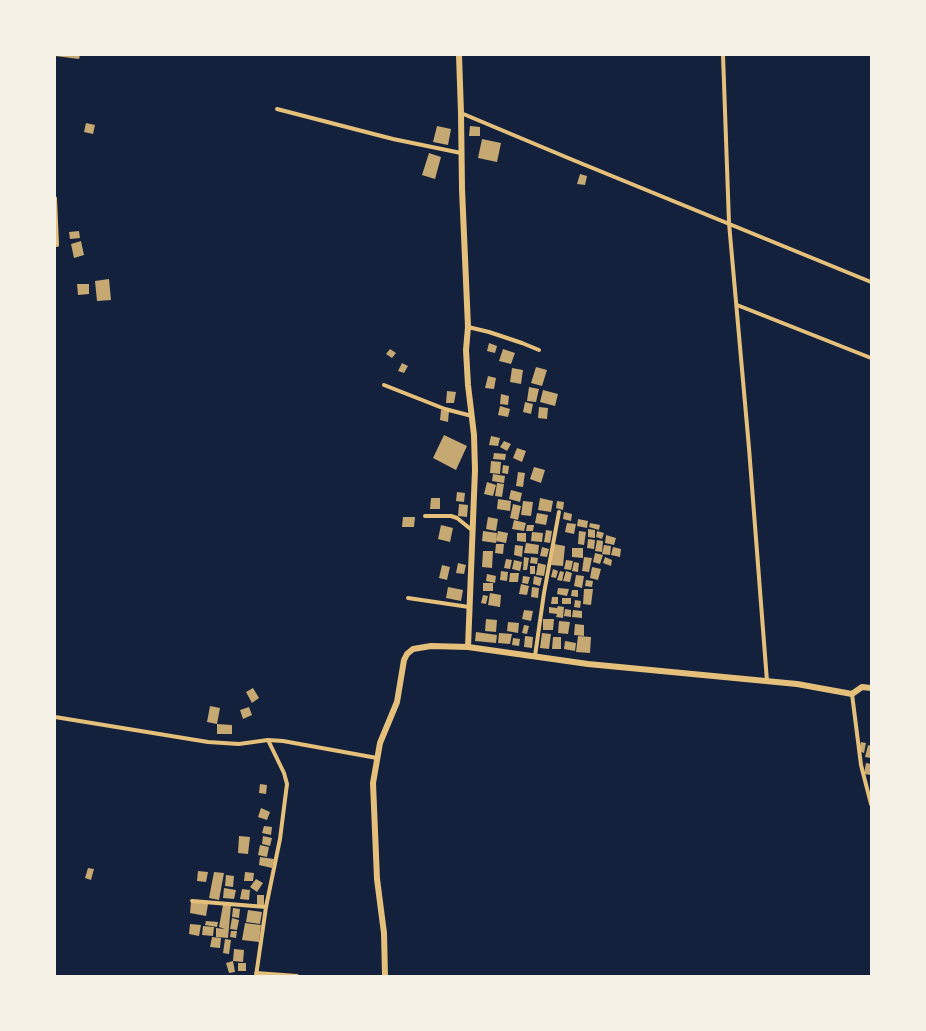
<!DOCTYPE html>
<html>
<head>
<meta charset="utf-8">
<style>
  body { margin:0 }
  #map { position:relative; width:926px; height:1031px; overflow:hidden; background:#14213d; font-family:Signika,sans-serif }
  canvas { display:block }
  .frame { position:absolute; inset:0; border:56px solid #f6f1e7; pointer-events:none }
</style>
</head>
<body>
<div id="map">
<canvas width="926" height="1031"></canvas>
<div class="frame"></div>
</div>
<script>
const context = document.querySelector('canvas').getContext('2d');
context.lineJoin = 'round';
function paint(path, color) {
  context.fillStyle = color;
  context.fill(path, 'evenodd');
}
function shape(rows) {
  const path = new Path2D();
  for (const r of rows) {
    path.moveTo(r[0], r[1]);
    for (let i = 2; i < r.length; i += 2) path.lineTo(r[i], r[i + 1]);
  }
  return path;
}
function stroke(path, color, width, dash) {
  context.strokeStyle = color;
  context.lineWidth = width;
  context.lineCap = dash ? 'butt' : 'round';
  context.setLineDash(dash || []);
  context.stroke(path);
}
paint(shape([
  [55,55,80,55,79,59,55,56],
  [86,123,95,125,93,134,84,132],
  [437,126,451,129,448,145,433,142],
  [470,126,480,127,480,136,469,136],
  [482,139,501,143,497,162,478,158],
  [429,153,441,157,435,179,422,175],
  [580,174,587,176,585,185,577,184],
  [79,231,80,238,70,239,69,232],
  [81,241,84,255,74,258,71,244],
  [109,279,111,300,97,301,95,281],
  [77,284,89,284,89,294,78,295],
  [489,343,497,346,495,353,487,351],
  [390,349,396,353,392,358,386,354],
  [503,349,515,353,511,364,499,361],
  [402,363,408,366,404,373,398,371],
  [536,367,547,370,542,386,531,383],
  [512,368,523,370,521,384,510,382],
  [488,376,496,378,494,389,485,388],
  [529,387,539,389,536,402,527,401],
  [543,390,558,394,555,406,540,402],
  [447,391,456,392,454,403,446,403],
  [501,394,509,396,508,405,500,404],
  [525,402,533,404,531,414,523,412],
  [500,406,510,409,508,417,498,415],
  [539,407,548,408,547,419,538,418],
  [441,410,449,411,448,422,440,420],
  [444,435,467,446,456,470,433,458],
  [491,436,500,438,498,446,489,445],
  [504,441,511,444,507,451,500,447],
  [517,448,526,451,522,462,513,458],
  [494,453,506,454,505,460,493,459],
  [491,461,501,462,500,474,490,473],
  [503,465,509,466,508,474,502,473],
  [534,467,545,470,541,483,530,479],
  [518,472,525,473,523,487,516,486],
  [493,474,505,476,504,483,492,481],
  [487,482,496,485,493,496,484,494],
  [497,483,504,484,502,497,495,496],
  [511,490,522,493,520,502,509,499],
  [457,492,465,493,464,502,456,501],
  [431,498,440,498,440,509,430,509],
  [540,498,553,501,551,512,538,510],
  [498,499,511,501,510,511,497,509],
  [523,501,533,502,531,516,521,515],
  [557,501,564,502,563,510,556,508],
  [459,504,468,505,467,517,458,516],
  [513,504,521,506,518,520,510,518],
  [564,512,572,514,571,521,563,519],
  [537,513,548,515,546,525,535,523],
  [403,517,415,517,414,527,402,527],
  [488,517,498,519,496,531,486,529],
  [578,519,588,521,587,528,577,526],
  [514,520,526,523,524,531,512,529],
  [567,523,576,524,574,534,565,532],
  [590,523,600,525,599,530,589,527],
  [441,525,453,528,450,542,438,539],
  [527,525,534,525,533,531,526,531],
  [588,529,595,530,595,538,588,537],
  [546,530,552,531,550,543,544,542],
  [483,531,497,533,496,543,482,541],
  [498,531,508,533,506,543,496,541],
  [579,531,586,532,584,545,578,544],
  [597,531,604,533,602,539,596,537],
  [532,532,543,533,542,542,531,541],
  [517,533,526,533,526,542,517,541],
  [606,535,616,538,614,545,605,543],
  [588,539,595,540,594,549,587,548],
  [597,540,603,541,602,552,595,551],
  [526,543,539,545,538,554,524,553],
  [496,544,504,544,503,554,495,553],
  [554,544,565,546,563,566,551,565],
  [515,545,523,546,522,557,514,555],
  [604,545,611,546,610,555,602,554],
  [542,547,549,549,547,557,540,556],
  [613,547,621,549,620,557,611,555],
  [572,548,583,548,583,558,572,557],
  [483,551,493,551,492,568,482,567],
  [595,553,603,555,600,564,593,562],
  [524,557,529,558,527,570,523,570],
  [531,557,538,558,537,564,530,563],
  [584,557,592,558,589,572,582,571],
  [605,557,612,560,611,566,603,563],
  [506,559,512,560,510,569,504,568],
  [514,560,522,562,520,571,512,569],
  [566,560,573,561,571,570,564,569],
  [574,562,579,563,578,572,572,571],
  [458,563,466,565,464,574,456,573],
  [538,563,546,565,544,576,536,575],
  [442,565,450,567,447,580,439,578],
  [530,566,535,566,535,574,530,574],
  [592,567,601,569,598,580,590,578],
  [553,569,558,571,556,578,551,577],
  [501,571,508,572,507,581,500,580],
  [560,571,564,572,562,581,557,580],
  [566,571,572,573,570,582,563,581],
  [510,573,519,573,518,582,509,582],
  [487,574,496,576,495,583,486,581],
  [576,575,584,576,582,588,574,586],
  [523,576,530,577,528,584,522,583],
  [534,576,542,578,540,586,533,584],
  [586,580,593,581,592,587,585,586],
  [483,583,493,583,493,591,483,591],
  [521,584,529,586,527,595,519,594],
  [448,587,463,590,461,601,446,598],
  [532,587,539,588,538,598,531,597],
  [558,588,569,589,567,596,557,594],
  [584,589,593,589,591,605,583,604],
  [572,590,578,590,578,597,571,596],
  [490,593,501,595,500,607,488,605],
  [483,595,488,596,486,604,481,603],
  [552,597,558,597,558,604,551,604],
  [562,598,571,598,571,604,562,604],
  [575,600,581,601,580,608,574,607],
  [558,606,564,607,563,618,556,617,557,614,549,613,549,607,557,608],
  [565,609,571,610,571,617,564,616],
  [524,610,533,611,531,621,522,619],
  [573,610,582,611,582,618,572,617],
  [486,619,497,620,496,632,485,631],
  [543,619,554,619,553,630,543,630],
  [559,621,570,622,568,634,558,633],
  [508,622,519,623,518,633,507,631],
  [575,624,584,625,584,636,574,635],
  [524,625,529,626,527,634,522,633],
  [476,632,497,635,496,643,475,641],
  [499,633,512,634,510,644,498,643],
  [542,633,551,634,549,649,540,648],
  [525,636,533,637,532,648,524,647],
  [578,636,591,637,590,653,576,652],
  [553,637,561,637,561,649,552,649],
  [513,638,520,639,519,646,512,645],
  [565,641,576,643,575,651,564,649],
  [253,688,259,698,252,703,246,692],
  [210,706,220,708,217,724,207,722],
  [249,707,252,715,243,719,240,710],
  [217,724,232,725,232,734,217,734],
  [861,742,866,743,864,753,859,751],
  [868,745,871,746,871,758,865,757],
  [866,763,871,764,871,775,864,774],
  [260,784,267,785,266,794,259,793],
  [261,808,270,812,267,820,258,817],
  [264,826,272,827,271,835,262,833],
  [239,836,250,837,248,854,238,853],
  [263,836,272,838,270,846,262,844],
  [260,845,269,847,267,857,258,855],
  [260,857,274,859,272,868,259,865],
  [88,868,94,869,91,880,85,878],
  [198,871,208,872,206,882,197,881],
  [214,872,224,873,219,900,209,898],
  [245,872,254,873,253,881,244,881],
  [226,875,234,876,233,887,225,886],
  [256,879,263,883,257,892,250,887],
  [224,888,236,890,234,899,223,898],
  [242,889,250,890,249,900,240,899],
  [257,895,264,895,264,905,257,905],
  [191,902,208,904,206,916,190,913],
  [223,905,231,905,228,938,216,937,216,928,225,929,219,927],
  [233,908,240,909,239,918,232,917],
  [248,910,262,912,260,924,246,922],
  [232,918,239,920,237,930,230,929],
  [206,921,218,922,217,927,205,925],
  [245,923,261,925,259,942,242,940],
  [190,924,201,925,199,936,189,934],
  [203,926,214,927,213,936,202,935],
  [231,931,237,931,236,938,230,937],
  [212,937,221,938,220,948,210,947],
  [225,939,231,940,229,954,223,953],
  [234,949,244,950,243,962,233,961],
  [233,961,235,972,229,973,226,963],
  [238,963,246,963,246,971,238,971]
]), '#c6a872');
stroke(shape([
  [723,55,729,223,749,448,767,681],
  [277,109,393,139,461,153],
  [461,113,573,160,871,282],
  [55,198,57,245],
  [737,305,871,358],
  [468,327,489,332,522,343,539,350],
  [384,385,445,409,472,416],
  [425,516,451,516,457,518,473,531],
  [408,598,469,607],
  [535,656,544,593,559,512],
  [852,694,861,765,871,804],
  [55,717,208,742,239,744,268,740,283,741,377,758],
  [192,901,266,907],
  [256,973,297,976],
  [256,976,266,907,280,839,287,784,284,773,268,740]
]), '#e5c07b', 4);
stroke(shape([
  [459,55,461,113,462,189,468,327,466,350,468,385,474,435,475,470,468,647],
  [385,976,384,933,377,879,373,783,380,743,397,702,404,660,407,654,413,649,431,646,468,647,588,664,797,684,852,694,862,687,871,688]
]), '#e5c07b', 6);
</script>
</body>
</html>
